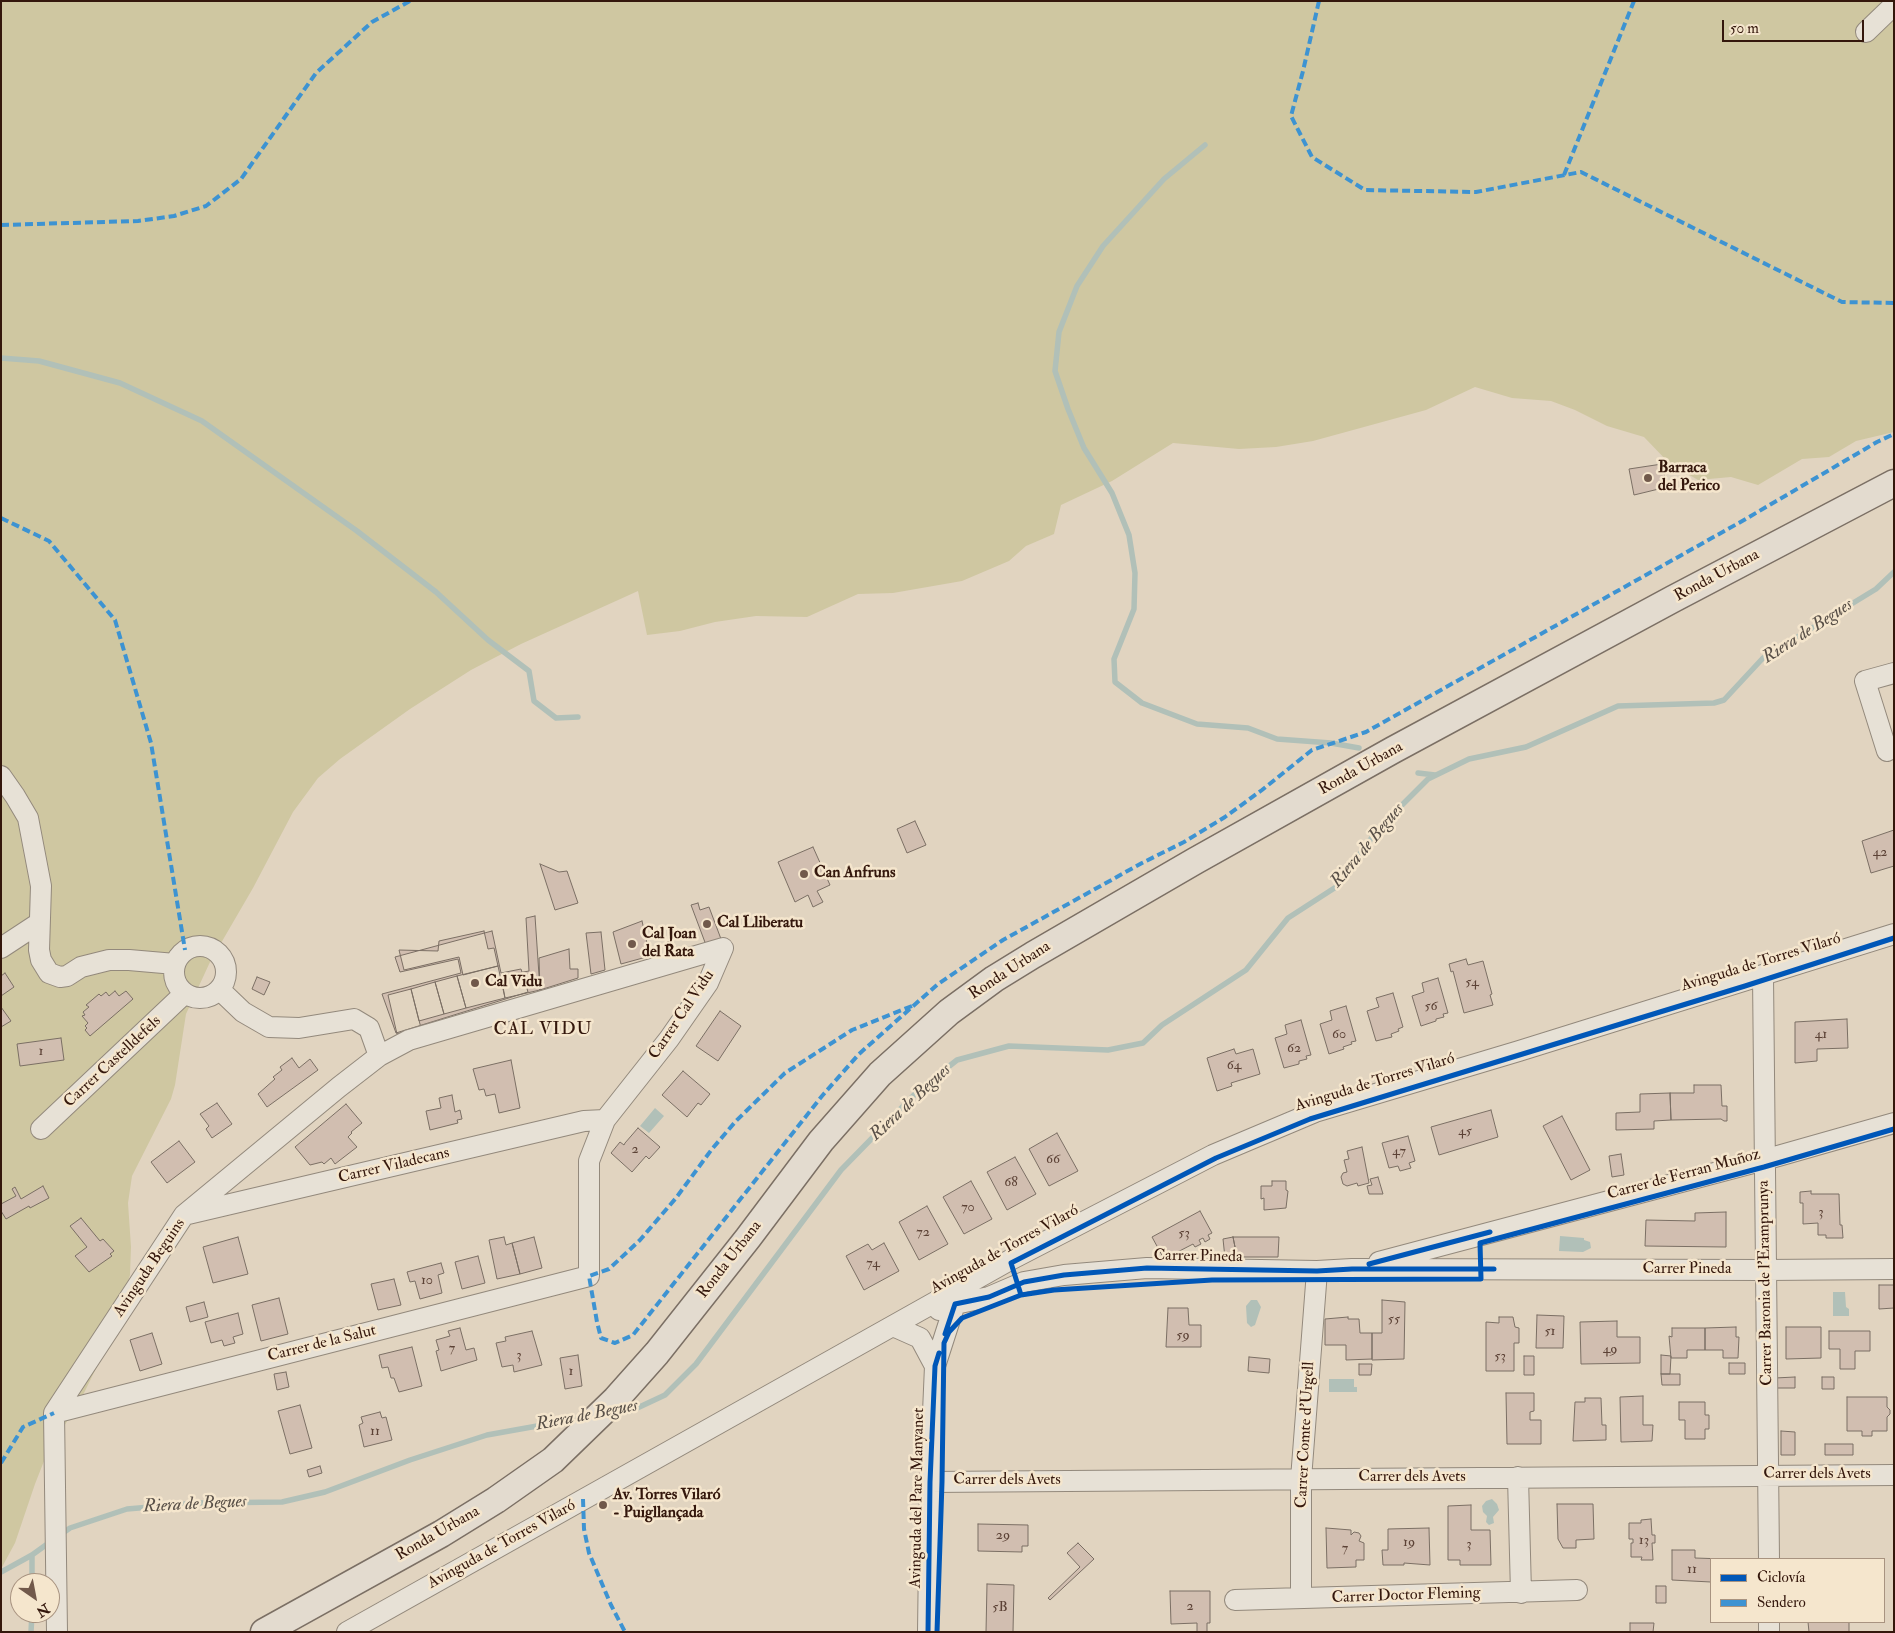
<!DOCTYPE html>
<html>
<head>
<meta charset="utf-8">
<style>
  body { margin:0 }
  #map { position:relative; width:1895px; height:1633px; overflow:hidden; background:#e1d4c0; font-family:"IM FELL Double Pica",serif }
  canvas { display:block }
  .frame { position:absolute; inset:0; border:2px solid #34170c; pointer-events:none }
  .legend { position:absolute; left:1710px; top:1558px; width:175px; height:65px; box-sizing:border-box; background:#f5e6cd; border:1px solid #a89380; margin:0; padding:6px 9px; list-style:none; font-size:15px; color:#34170c }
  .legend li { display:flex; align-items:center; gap:10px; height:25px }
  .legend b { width:25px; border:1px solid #a89380 }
  .north { position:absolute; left:10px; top:1573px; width:50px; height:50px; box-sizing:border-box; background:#f5e6cd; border:1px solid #a89380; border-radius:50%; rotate:147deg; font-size:14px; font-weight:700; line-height:20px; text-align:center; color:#34170c }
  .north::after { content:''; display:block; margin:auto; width:18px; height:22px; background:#71594b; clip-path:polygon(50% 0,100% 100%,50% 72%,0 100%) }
  .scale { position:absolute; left:1722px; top:20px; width:142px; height:22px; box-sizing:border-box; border:2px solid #34170c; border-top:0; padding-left:6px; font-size:15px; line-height:18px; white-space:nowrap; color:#34170c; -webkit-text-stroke:4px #f5e6cd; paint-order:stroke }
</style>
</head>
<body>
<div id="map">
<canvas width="1895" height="1633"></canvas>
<div class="frame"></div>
<ul class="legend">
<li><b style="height:6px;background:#0057b8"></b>Ciclovía</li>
<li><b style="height:6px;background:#3d93d2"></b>Sendero</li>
</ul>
<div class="north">N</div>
<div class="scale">50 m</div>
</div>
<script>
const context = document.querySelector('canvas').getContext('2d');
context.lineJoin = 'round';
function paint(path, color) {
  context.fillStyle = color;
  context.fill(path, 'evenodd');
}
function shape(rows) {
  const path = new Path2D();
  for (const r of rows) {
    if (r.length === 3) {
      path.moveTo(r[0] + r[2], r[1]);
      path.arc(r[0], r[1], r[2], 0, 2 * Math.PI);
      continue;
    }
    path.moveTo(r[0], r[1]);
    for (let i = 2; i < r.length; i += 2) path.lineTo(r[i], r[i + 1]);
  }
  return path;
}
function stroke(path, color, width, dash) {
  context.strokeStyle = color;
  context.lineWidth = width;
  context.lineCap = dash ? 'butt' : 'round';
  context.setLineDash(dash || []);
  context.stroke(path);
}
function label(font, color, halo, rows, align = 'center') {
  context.font = font + ' "IM FELL Double Pica",serif';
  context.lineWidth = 5;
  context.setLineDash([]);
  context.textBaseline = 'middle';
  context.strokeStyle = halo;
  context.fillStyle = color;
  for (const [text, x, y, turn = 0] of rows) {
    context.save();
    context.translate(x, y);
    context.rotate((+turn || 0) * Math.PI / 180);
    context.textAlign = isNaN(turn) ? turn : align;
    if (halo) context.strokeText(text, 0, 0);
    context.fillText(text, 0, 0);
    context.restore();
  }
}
paint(shape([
  [1,1,1894,1,1894,432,1856,441,1829,457,1802,459,1758,485,1731,477,1698,480,1669,463,1644,437,1607,426,1575,410,1551,401,1512,398,1475,387,1426,410,1313,441,1276,447,1239,449,1173,443,1112,481,1061,505,1054,534,1026,546,1009,561,962,581,893,593,858,594,807,617,756,616,715,622,680,631,647,635,638,591,521,644,471,670,410,709,340,759,318,778,293,812,253,888,210,962,186,1014,175,1085,171,1099,132,1176,128,1203,131,1247,130,1275,108,1344,83,1395,46,1456,35,1484,15,1543,1,1569]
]), '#cfc7a1');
paint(shape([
  [655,1108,664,1116,649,1133,640,1126],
  [1560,1236,1584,1238,1584,1240,1590,1242,1591,1248,1583,1252,1559,1251],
  [1833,1292,1845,1292,1846,1307,1849,1309,1849,1316,1833,1316],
  [1251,1300,1257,1300,1261,1307,1255,1325,1251,1327,1247,1323,1246,1306],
  [1329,1379,1354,1379,1354,1387,1357,1387,1357,1392,1329,1392],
  [1492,1499,1497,1504,1499,1510,1493,1517,1494,1523,1489,1525,1486,1522,1487,1516,1483,1512,1482,1506,1486,1501]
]), '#b1c0b8');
stroke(shape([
  [1205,145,1164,179,1103,246,1077,286,1059,332,1055,371,1068,409,1084,448,1112,493,1129,535,1135,573,1134,609,1114,659,1115,682,1142,703,1197,724,1248,728,1277,739,1331,743,1359,748],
  [1,358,39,361,120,383,202,421,357,531,436,592,488,640,529,671,534,701,556,718,578,717],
  [1418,773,1435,775],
  [614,1414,633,1410,665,1395,696,1364,841,1170,918,1091,957,1060,1009,1046,1108,1050,1143,1043,1162,1025,1246,970,1288,918,1336,887,1378,829,1428,779,1469,759,1526,747,1618,706,1714,703,1724,700,1763,658,1876,589,1894,572],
  [60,1535,70,1528,127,1509,198,1503,282,1502,325,1492,410,1460,487,1435,582,1418],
  [1,1572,32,1555,50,1542],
  [32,1583,32,1555],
  [31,1632,32,1613]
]), '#b1c0b8', 5.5);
const building = shape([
  [1662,464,1667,487,1634,495,1629,469,1662,464],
  [915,821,926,845,907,853,897,829,915,821],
  [1894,830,1894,866,1871,873,1862,841,1894,830],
  [813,847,830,885,817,891,823,902,813,907,808,895,795,902,778,862,813,847],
  [540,864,559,872,567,871,578,903,555,910,540,864],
  [698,903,700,910,709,907,721,939,706,945,691,905,698,903],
  [535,916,540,990,505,998,501,976,529,971,526,918,535,916],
  [642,921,650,956,621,964,613,932,642,921],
  [484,931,488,949,494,948,498,966,463,975,459,957,404,970,399,950,438,951,439,941,484,931],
  [492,931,501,973,521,969,528,992,396,1033,382,994,461,973,458,959,400,972,395,957,492,931],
  [601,932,605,970,591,974,586,933,601,932],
  [569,949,570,969,578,969,578,978,540,990,539,958,569,949],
  [1466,959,1468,965,1483,961,1492,994,1490,995,1493,1005,1464,1013,1453,971,1451,972,1449,964,1466,959],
  [498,966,505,998,466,1008,457,976,498,966],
  [5,973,14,987,1,996,1,976,5,973],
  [457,976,466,1008,444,1014,435,982,457,976],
  [257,977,270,982,264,995,252,989,257,977],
  [1438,978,1448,1013,1443,1014,1444,1017,1436,1019,1436,1021,1421,1026,1412,996,1424,992,1422,983,1438,978],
  [435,982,444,1014,419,1021,411,989,435,982],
  [411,989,421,1028,397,1034,388,995,411,989],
  [115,991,119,996,126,991,133,999,90,1036,85,1030,87,1028,85,1026,88,1023,82,1016,85,1015,83,1012,89,1007,86,1005,99,994,101,996,106,992,109,996,115,991],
  [1393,993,1403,1027,1398,1029,1399,1031,1391,1034,1392,1037,1376,1041,1367,1011,1379,1007,1376,998,1393,993],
  [1346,1006,1356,1041,1351,1042,1352,1044,1343,1047,1344,1049,1329,1054,1320,1024,1332,1020,1330,1011,1346,1006],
  [1,1007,11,1021,1,1027,1,1007],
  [720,1011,741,1026,718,1061,696,1046,720,1011],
  [1847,1019,1848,1048,1817,1049,1817,1061,1795,1063,1795,1022,1847,1019],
  [1301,1020,1311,1055,1306,1056,1307,1059,1299,1061,1299,1064,1284,1068,1275,1038,1287,1034,1285,1025,1301,1020],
  [61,1038,64,1060,20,1066,17,1044,61,1038],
  [1234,1049,1236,1054,1253,1049,1260,1074,1231,1083,1232,1086,1217,1091,1207,1058,1234,1049],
  [292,1058,299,1068,310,1059,318,1070,267,1107,258,1094,275,1079,273,1077,282,1070,280,1067,292,1058],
  [511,1060,520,1108,499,1113,495,1094,486,1096,484,1089,479,1090,473,1069,511,1060],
  [683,1071,710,1094,701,1105,698,1103,687,1117,662,1095,683,1071],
  [1694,1085,1721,1085,1722,1106,1727,1106,1727,1121,1724,1121,1721,1119,1671,1120,1670,1093,1694,1093,1694,1085],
  [1670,1093,1671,1120,1654,1121,1654,1129,1616,1130,1616,1113,1640,1112,1640,1094,1670,1093],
  [452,1095,455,1112,460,1110,462,1119,457,1120,458,1123,430,1130,426,1111,441,1108,439,1098,452,1095],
  [217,1103,232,1124,212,1138,206,1129,209,1126,200,1114,217,1103],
  [346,1104,362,1123,351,1132,352,1133,348,1137,357,1147,335,1164,331,1158,324,1164,322,1162,310,1165,295,1147,346,1104],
  [1491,1110,1498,1137,1439,1155,1431,1127,1491,1110],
  [1562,1116,1590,1170,1571,1180,1543,1126,1562,1116],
  [638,1128,660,1147,649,1159,646,1156,632,1172,611,1153,620,1142,624,1145,625,1143,638,1128],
  [1057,1133,1078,1171,1049,1186,1029,1149,1057,1133],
  [1408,1136,1415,1161,1409,1163,1411,1168,1400,1171,1398,1166,1389,1168,1382,1143,1408,1136],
  [179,1141,195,1162,167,1183,151,1162,179,1141],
  [1362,1147,1369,1183,1358,1186,1357,1183,1347,1186,1343,1184,1341,1177,1343,1173,1347,1172,1344,1160,1349,1159,1347,1151,1362,1147],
  [1621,1154,1624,1175,1612,1177,1609,1156,1621,1154],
  [1015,1157,1036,1194,1007,1210,987,1172,1015,1157],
  [1378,1177,1383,1194,1369,1194,1367,1186,1372,1185,1370,1179,1378,1177],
  [971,1181,992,1219,964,1234,943,1197,971,1181],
  [1272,1181,1286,1181,1286,1190,1288,1191,1286,1208,1264,1210,1264,1198,1261,1199,1261,1186,1272,1186,1272,1181],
  [43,1186,49,1198,30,1208,29,1206,6,1219,1,1211,1,1204,16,1196,12,1189,15,1187,21,1199,43,1186],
  [1811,1191,1811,1194,1839,1194,1840,1225,1842,1225,1843,1238,1826,1238,1826,1235,1818,1235,1818,1223,1803,1224,1803,1203,1800,1203,1800,1192,1811,1191],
  [927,1206,948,1244,919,1260,899,1222,927,1206],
  [1200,1211,1212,1233,1208,1235,1210,1239,1205,1242,1203,1238,1199,1240,1201,1244,1195,1247,1193,1244,1164,1259,1152,1237,1200,1211],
  [1726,1212,1726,1247,1645,1246,1646,1220,1695,1221,1695,1213,1726,1212],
  [81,1218,100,1241,103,1239,114,1251,110,1254,112,1256,89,1272,75,1256,87,1247,70,1226,81,1218],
  [238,1237,248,1274,213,1283,203,1247,238,1237],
  [504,1237,506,1245,512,1243,520,1274,497,1279,489,1240,504,1237],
  [534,1237,542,1268,520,1274,512,1243,534,1237],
  [1233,1237,1279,1237,1278,1257,1237,1257,1233,1237],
  [1233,1237,1237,1257,1225,1258,1223,1239,1233,1237],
  [884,1243,899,1271,864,1290,846,1256,868,1244,872,1250,884,1243],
  [478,1256,485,1283,462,1289,455,1262,478,1256],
  [441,1263,444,1273,438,1275,442,1293,420,1299,415,1281,410,1282,407,1272,441,1263],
  [394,1279,401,1305,378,1310,371,1284,394,1279],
  [1879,1285,1894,1285,1894,1308,1879,1309,1879,1285],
  [279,1298,288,1334,261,1341,252,1305,279,1298],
  [1382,1300,1405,1302,1404,1359,1372,1360,1372,1333,1382,1333,1382,1300],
  [204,1302,208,1317,190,1322,186,1307,204,1302],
  [1168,1308,1188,1308,1189,1325,1201,1325,1201,1347,1166,1347,1168,1308],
  [238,1313,243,1334,233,1337,235,1343,224,1346,222,1340,211,1343,205,1322,238,1313],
  [1537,1315,1564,1316,1563,1348,1536,1348,1537,1315],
  [1348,1317,1348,1319,1359,1319,1360,1333,1372,1333,1372,1359,1346,1360,1346,1345,1325,1345,1325,1319,1348,1317],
  [1499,1317,1513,1317,1515,1327,1519,1328,1519,1343,1514,1343,1514,1371,1486,1371,1486,1322,1499,1323,1499,1317],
  [1617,1321,1617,1337,1640,1337,1640,1363,1581,1364,1580,1322,1617,1321],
  [1736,1327,1736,1337,1739,1337,1738,1358,1723,1358,1723,1350,1705,1350,1705,1328,1736,1327],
  [1786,1327,1821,1327,1821,1358,1786,1359,1786,1327],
  [460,1328,466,1350,474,1348,477,1360,441,1371,436,1351,439,1350,436,1340,450,1336,448,1331,460,1328],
  [1672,1328,1705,1328,1705,1350,1687,1350,1687,1358,1671,1358,1669,1336,1672,1337,1672,1328],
  [532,1331,542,1365,514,1372,513,1365,502,1367,496,1343,506,1341,505,1337,532,1331],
  [1829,1331,1870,1331,1870,1351,1855,1351,1855,1369,1840,1369,1840,1349,1829,1349,1829,1331],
  [152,1333,162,1364,140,1371,130,1340,152,1333],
  [412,1347,422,1386,399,1392,394,1378,391,1378,388,1367,382,1368,379,1355,412,1347],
  [578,1355,582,1386,565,1389,560,1358,578,1355],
  [1661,1355,1671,1356,1670,1374,1661,1374,1661,1355],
  [1524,1356,1534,1356,1534,1375,1524,1375,1524,1356],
  [1249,1357,1270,1359,1269,1373,1248,1371,1249,1357],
  [1729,1363,1745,1363,1745,1374,1729,1374,1729,1363],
  [1359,1364,1372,1364,1371,1375,1359,1375,1359,1364],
  [286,1372,289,1387,277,1390,274,1374,286,1372],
  [1661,1374,1680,1374,1680,1385,1662,1385,1661,1374],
  [1795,1377,1795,1388,1775,1388,1775,1378,1795,1377],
  [1822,1377,1834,1377,1834,1389,1822,1389,1822,1377],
  [1506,1393,1534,1393,1534,1411,1530,1412,1530,1420,1541,1420,1541,1444,1507,1444,1506,1393],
  [1643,1396,1643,1425,1653,1425,1652,1441,1621,1442,1620,1397,1643,1396],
  [1847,1397,1887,1397,1887,1407,1890,1410,1890,1414,1887,1417,1887,1431,1872,1431,1872,1436,1862,1436,1862,1431,1847,1431,1847,1397],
  [1585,1398,1601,1398,1602,1425,1606,1425,1606,1440,1573,1441,1575,1402,1585,1402,1585,1398],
  [1679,1402,1705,1402,1705,1415,1709,1415,1709,1429,1705,1429,1705,1439,1685,1439,1685,1420,1679,1420,1679,1402],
  [300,1405,312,1448,290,1454,278,1411,300,1405],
  [380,1412,382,1418,386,1417,392,1440,364,1447,359,1425,363,1423,361,1417,380,1412],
  [1781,1431,1795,1432,1795,1455,1781,1455,1781,1431],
  [1825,1444,1853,1444,1853,1455,1825,1455,1825,1444],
  [320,1466,322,1473,309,1477,307,1470,320,1466],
  [1557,1504,1593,1504,1594,1539,1576,1540,1576,1548,1563,1548,1558,1539,1557,1504],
  [1471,1505,1471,1530,1490,1530,1491,1565,1460,1565,1460,1560,1448,1560,1448,1506,1471,1505],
  [1651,1519,1652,1535,1655,1535,1655,1543,1652,1543,1653,1560,1641,1560,1642,1557,1631,1557,1631,1543,1633,1543,1633,1539,1629,1539,1629,1523,1641,1523,1641,1520,1651,1519],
  [978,1524,1028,1525,1028,1546,1022,1546,1022,1552,978,1551,978,1524],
  [1326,1528,1351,1530,1351,1535,1354,1532,1359,1533,1361,1536,1359,1541,1364,1543,1364,1560,1356,1560,1356,1567,1327,1568,1326,1528],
  [1429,1528,1430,1565,1404,1563,1404,1565,1383,1565,1382,1550,1388,1550,1388,1529,1429,1528],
  [1078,1543,1094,1559,1050,1600,1048,1598,1080,1567,1067,1553,1078,1543],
  [1672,1550,1695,1550,1695,1558,1725,1559,1711,1559,1711,1582,1672,1580,1672,1550],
  [987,1584,1014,1585,1013,1632,986,1632,987,1584],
  [1656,1586,1666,1586,1666,1603,1656,1603,1656,1586],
  [1170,1591,1210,1591,1210,1623,1207,1623,1207,1632,1197,1632,1197,1623,1171,1624,1170,1591],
  [1808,1622,1849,1622,1849,1632,1809,1632,1808,1622],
  [1630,1623,1654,1623,1653,1632,1630,1632,1630,1623]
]);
paint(building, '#d1beb0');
stroke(building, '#7b6f64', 1);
const minor = shape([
  [1866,32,1894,5],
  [1887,751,1865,681,1894,673],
  [1,776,15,796,28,818,41,886,39,950,41,960,49,973,60,977,67,976,81,967,109,960,129,960,175,964],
  [200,972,26],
  [1,948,39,923],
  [1763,976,1769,1559],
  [220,990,243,1012,269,1027,299,1028,354,1019,369,1028,379,1056],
  [41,1129,184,994],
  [188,1214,584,1121,605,1120],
  [1379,1262,1764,1160,1894,1123],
  [939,1310,955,1304,989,1297,1024,1282,1064,1275,1147,1268,1317,1271,1352,1269,1766,1270,1894,1269],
  [893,1326,920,1338,935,1366,930,1482,928,1632],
  [935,1366,955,1304],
  [54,1413,589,1276,589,1161,605,1120,669,1039,708,983,723,948,409,1040,379,1056,339,1087,184,1215,54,1413,57,1632],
  [1518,1477,1521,1593],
  [930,1482,1894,1475],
  [1301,1598,1301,1479,1317,1271],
  [1235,1600,1577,1590],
  [1769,1622,1769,1632],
  [347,1632,1010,1260,1213,1155,1315,1112,1519,1051,1894,934]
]);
const major = shape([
  [264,1632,441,1534,496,1500,553,1460,616,1399,657,1353,748,1238,821,1141,880,1074,949,1012,994,979,1033,955,1195,861,1393,750,1673,599,1894,483]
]);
stroke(minor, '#93897c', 22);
stroke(major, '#7b6f64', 29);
stroke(minor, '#e7e1d6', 20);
stroke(major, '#e3dbcf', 26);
stroke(shape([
  [1319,1,1303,71,1291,116,1312,157,1365,190,1476,192,1581,172,1842,302,1894,303],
  [1564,175,1634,1],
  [1,225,138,221,174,216,206,206,241,179,316,73,372,22,410,1],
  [1,518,49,541,115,620,151,743,185,950],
  [912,1006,852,1030,785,1073,736,1121,712,1149,676,1198,640,1240,609,1269,589,1276,597,1322,601,1338,615,1343,633,1335,822,1096,859,1054,938,984,1003,940,1142,863,1184,842,1225,817,1262,790,1312,750,1366,732,1744,520,1877,442,1894,434],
  [1,1463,23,1427,54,1413],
  [583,1499,584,1529,589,1553,611,1605,625,1632]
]), '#3d93d2', 4, [8, 4]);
stroke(shape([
  [1369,1264,1490,1232],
  [1021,1295,1011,1263,1216,1158,1310,1119,1745,986,1894,938],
  [945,1334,955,1304,989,1297,1024,1282,1064,1275,1147,1268,1317,1271,1352,1269,1494,1269],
  [928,1632,930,1482,935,1366,939,1353],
  [937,1632,942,1482,944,1343,949,1332,962,1318,1021,1295,1054,1290,1212,1280,1481,1279,1480,1243,1764,1167,1894,1129]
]), '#0057b8', 5);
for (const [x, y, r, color] of [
  [1648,478,5,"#71594b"],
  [804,874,5,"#71594b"],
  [707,924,5,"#71594b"],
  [632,944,5,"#71594b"],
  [475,983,5,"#71594b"],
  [603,1505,5,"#71594b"]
]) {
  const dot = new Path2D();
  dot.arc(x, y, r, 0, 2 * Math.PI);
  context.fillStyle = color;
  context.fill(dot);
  stroke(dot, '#f5e6cd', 2);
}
label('14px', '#5c4236', null, [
  ["42",1880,853],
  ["54",1472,983],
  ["56",1431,1007],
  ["60",1339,1035],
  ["41",1821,1035],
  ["62",1294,1049],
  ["1",41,1052],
  ["64",1234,1066],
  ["45",1465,1132],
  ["2",635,1150],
  ["47",1399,1152],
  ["66",1053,1160],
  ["68",1011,1183],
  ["70",968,1208],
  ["3",1821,1213],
  ["72",923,1233],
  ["53",1184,1234],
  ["74",873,1264],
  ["10",427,1281],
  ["55",1394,1320],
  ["51",1550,1332],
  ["59",1183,1336],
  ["7",452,1349],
  ["49",1610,1350],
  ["3",519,1356],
  ["53",1500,1357],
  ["1",571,1372],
  ["11",375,1432],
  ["29",1003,1536],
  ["13",1644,1541],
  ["19",1409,1543],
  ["3",1469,1545],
  ["7",1345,1549],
  ["11",1692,1570],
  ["2",1190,1607],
  ["5B",1000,1608]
]);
label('bold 16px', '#34170c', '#f5e6cd', [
  ["Barraca",1658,469],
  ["del Perico",1658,487],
  ["Can Anfruns",814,874],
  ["Cal Lliberatu",717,924],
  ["Cal Joan",642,935],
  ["del Rata",642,953],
  ["Cal Vidu",485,983],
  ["Av. Torres Vilaró",613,1496],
  ["- Puigllançada",613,1514]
], 'left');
label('16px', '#34170c', '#f5e6cd', [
  ["Ronda Urbana",1717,576,-28],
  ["Ronda Urbana",1361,769,-29],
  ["Avinguda de Torres Vilaró",1761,963,-17],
  ["Ronda Urbana",1010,971,-33],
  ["Carrer Cal Vidu",682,1015,-56],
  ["Carrer Castelldefels",113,1062,-43],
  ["Avinguda de Torres Vilaró",1375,1083,-17],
  ["Carrer Viladecans",394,1166,-13],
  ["Carrer de Ferran Muñoz",1684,1175,-15],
  ["Avinguda de Torres Vilaró",1005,1250,-29],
  ["Carrer Pineda",1198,1257,1],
  ["Ronda Urbana",730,1260,-52],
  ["Avinguda Beguins",150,1268,-56],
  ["Carrer Pineda",1687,1270],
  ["Carrer Baronia de l'Eramprunya",1766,1283,-91],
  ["Carrer de la Salut",322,1344,-14],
  ["Carrer Comte d'Urgell",1306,1435,-87],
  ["Carrer dels Avets",1817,1475],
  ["Carrer dels Avets",1412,1478],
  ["Carrer dels Avets",1007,1481],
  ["Avinguda del Pare Manyanet",918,1498,-89],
  ["Ronda Urbana",438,1534,-30],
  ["Avinguda de Torres Vilaró",502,1545,-29],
  ["Carrer Doctor Fleming",1406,1596,-2]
]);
label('italic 18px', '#584f47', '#f5e6cd', [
  ["Riera de Begues",1808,632,-33],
  ["Riera de Begues",1368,846,-50],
  ["Riera de Begues",911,1103,-43],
  ["Riera de Begues",587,1416,-11],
  ["Riera de Begues",195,1505,-3]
]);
context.letterSpacing = '1px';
label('18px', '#34170c', '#f5e6cd', [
  ["CAL VIDU",543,1030]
]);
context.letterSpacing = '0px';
</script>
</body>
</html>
